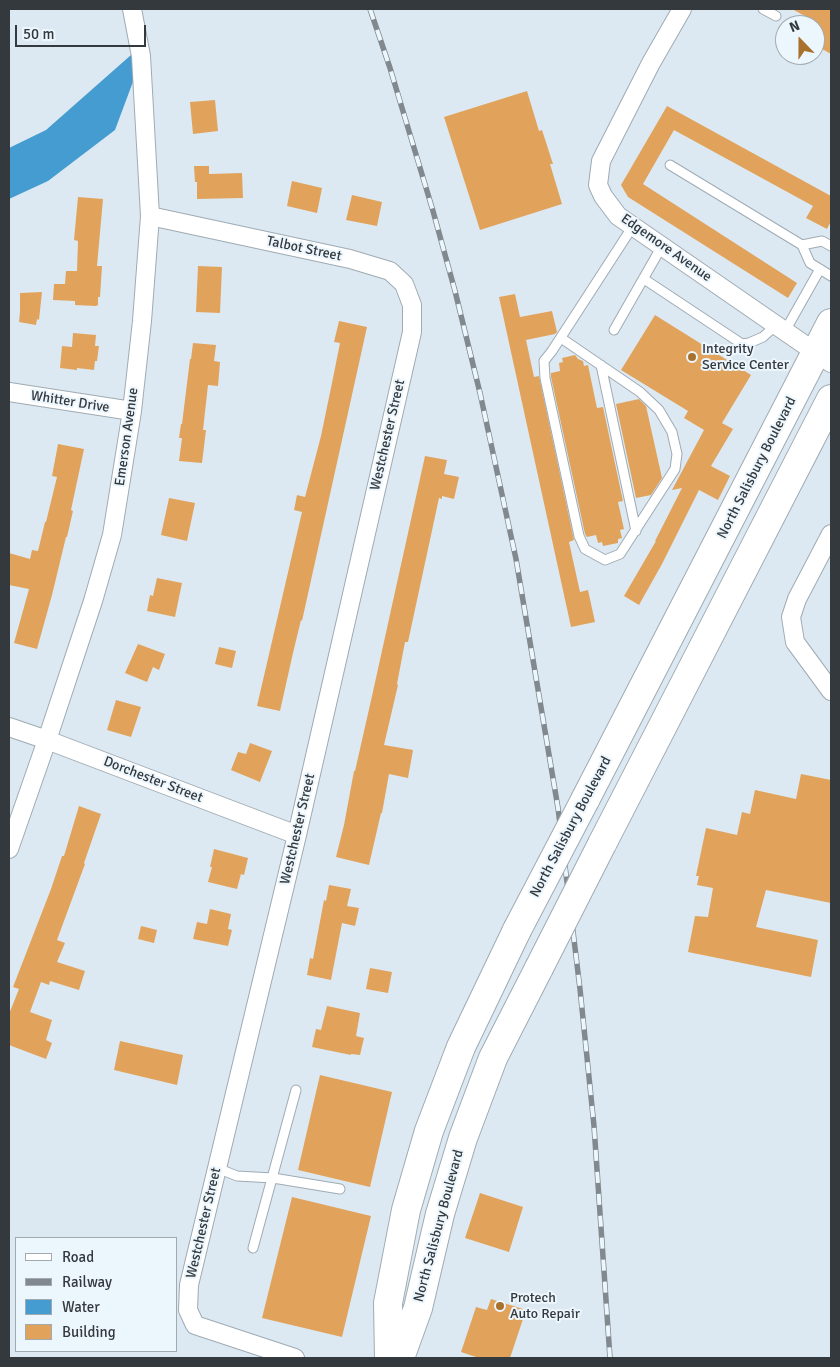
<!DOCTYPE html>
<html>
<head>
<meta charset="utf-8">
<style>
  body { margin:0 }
  #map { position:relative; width:840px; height:1367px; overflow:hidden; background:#dde9f2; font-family:Signika,sans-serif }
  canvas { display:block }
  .frame { position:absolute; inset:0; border:10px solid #34393d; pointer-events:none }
  .legend { position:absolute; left:15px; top:1237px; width:162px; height:115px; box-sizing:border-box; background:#ecf6fd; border:1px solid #a2aab0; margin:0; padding:6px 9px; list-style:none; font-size:15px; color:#34393d }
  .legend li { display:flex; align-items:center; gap:10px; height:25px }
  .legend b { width:25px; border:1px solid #a2aab0 }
  .north { position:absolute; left:775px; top:15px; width:50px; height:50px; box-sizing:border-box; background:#ecf6fd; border:1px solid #a2aab0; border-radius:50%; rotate:338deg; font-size:14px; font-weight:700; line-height:20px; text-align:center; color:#34393d }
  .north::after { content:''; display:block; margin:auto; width:18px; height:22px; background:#a8712d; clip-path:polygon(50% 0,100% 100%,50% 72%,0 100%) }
  .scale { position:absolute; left:15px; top:25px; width:131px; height:22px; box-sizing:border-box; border:2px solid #34393d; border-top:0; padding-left:6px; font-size:15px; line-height:18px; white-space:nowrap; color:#34393d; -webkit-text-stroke:4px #ecf6fd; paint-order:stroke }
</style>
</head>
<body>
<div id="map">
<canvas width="840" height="1367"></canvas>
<div class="frame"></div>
<ul class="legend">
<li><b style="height:6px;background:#fff"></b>Road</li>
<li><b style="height:6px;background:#81898f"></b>Railway</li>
<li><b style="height:14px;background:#449cd0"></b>Water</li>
<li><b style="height:14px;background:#e1a35c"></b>Building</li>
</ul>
<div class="north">N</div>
<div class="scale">50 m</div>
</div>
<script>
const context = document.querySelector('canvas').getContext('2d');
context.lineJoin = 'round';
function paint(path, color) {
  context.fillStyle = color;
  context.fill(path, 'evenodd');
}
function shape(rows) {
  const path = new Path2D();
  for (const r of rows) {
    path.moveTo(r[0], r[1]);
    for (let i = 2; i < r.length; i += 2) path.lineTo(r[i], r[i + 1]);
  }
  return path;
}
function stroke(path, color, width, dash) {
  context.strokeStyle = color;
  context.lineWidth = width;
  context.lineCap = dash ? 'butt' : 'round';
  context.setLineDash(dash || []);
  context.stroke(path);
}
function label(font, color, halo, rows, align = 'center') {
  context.font = font + ' Signika,sans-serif';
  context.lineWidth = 4;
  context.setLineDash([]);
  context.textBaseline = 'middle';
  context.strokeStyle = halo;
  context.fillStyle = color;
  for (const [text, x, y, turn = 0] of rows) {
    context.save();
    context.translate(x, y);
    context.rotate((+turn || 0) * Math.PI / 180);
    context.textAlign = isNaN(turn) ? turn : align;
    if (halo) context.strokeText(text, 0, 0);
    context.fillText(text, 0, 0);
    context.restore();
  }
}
paint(shape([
  [131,55,134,79,115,130,48,181,9,199,9,148,46,130]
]), '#449cd0');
paint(shape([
  [792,9,831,9,831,54,815,45,815,25,809,25,812,20],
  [527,91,539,131,542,130,553,164,550,164,562,204,480,230,444,117],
  [215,100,218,131,193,134,190,102],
  [667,106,831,196,831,221,827,229,806,218,813,206,674,130,643,184,797,283,788,298,628,197,621,185],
  [194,166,209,166,209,174,242,173,243,198,197,199,197,182,195,182],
  [292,181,322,188,317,213,287,206],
  [352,195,382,202,377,226,346,220],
  [78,197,103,199,97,266,102,266,100,297,98,297,98,305,96,306,75,305,75,301,53,300,54,284,65,284,66,271,77,271,78,241,74,240],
  [198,266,222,267,220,313,196,312],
  [42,292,39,320,37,319,36,325,19,322,20,312,20,293],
  [515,294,520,317,552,311,557,332,555,334,526,340,534,377,539,376,574,540,569,542,580,592,588,590,595,622,571,627,499,297],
  [655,315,751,375,722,423,733,429,711,466,730,476,718,500,699,490,662,564,639,605,624,596,656,541,655,541,682,488,672,490,704,430,684,418,688,411,621,370],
  [339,321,367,327,302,621,301,620,293,653,280,711,257,706,302,512,294,510,297,495,305,497,321,436,333,378,340,343,334,342],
  [73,333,96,335,95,346,99,346,97,361,95,361,94,370,77,368,77,370,60,368,62,346,72,347],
  [193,343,216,345,214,361,220,362,218,386,208,385,203,430,206,430,202,463,179,461,182,438,179,438,181,424,182,424,190,359,191,359],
  [575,355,578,359,583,361,584,366,588,365,597,408,603,407,623,501,618,502,624,529,620,530,622,538,618,539,618,543,603,546,602,542,598,543,596,535,587,537,585,534,551,377,551,373,560,371,559,363,563,362,562,358],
  [639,399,646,406,662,478,651,495,636,498,616,404],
  [58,444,84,449,71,510,73,511,67,537,66,537,52,595,37,649,14,643,29,589,9,585,9,553,30,559,32,550,38,551,45,522,46,522,57,477,52,476],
  [425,456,447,460,444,474,459,477,454,499,442,496,442,499,439,498,408,642,405,642,397,684,398,685,384,745,413,750,408,778,389,774,382,813,381,813,369,865,336,857,344,825,354,771,355,771,372,696],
  [169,498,195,503,187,541,161,535],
  [157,578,182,583,175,617,147,611,150,595,153,596],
  [138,644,165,654,159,670,153,667,147,682,125,673],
  [219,647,236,651,232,668,215,664],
  [116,700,141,707,131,737,107,730],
  [250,743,272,751,260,782,231,770,238,752,246,754],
  [801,774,831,780,831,903,766,890,756,927,818,940,811,977,688,952,695,916,708,917,713,888,697,885,699,876,696,876,706,828,737,835,742,812,750,814,755,790,796,799],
  [79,806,101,814,84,863,85,864,57,940,65,943,57,962,85,971,79,990,50,981,49,985,41,982,30,1012,52,1020,46,1040,52,1043,46,1059,9,1045,9,1014,19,989,13,987,51,889,62,856,64,856],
  [214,849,248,858,244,875,241,874,237,889,208,882,212,867,210,867],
  [329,885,351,889,347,906,359,908,355,926,342,923,331,980,307,975,310,958,313,959,324,900,326,901],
  [210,909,231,914,228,929,232,930,228,946,193,939,197,922,207,924],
  [141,926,157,930,154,943,138,939],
  [370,968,392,972,388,993,366,989],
  [327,1006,360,1013,356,1036,364,1038,360,1055,351,1054,351,1055,312,1047,316,1029,321,1030],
  [120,1041,183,1055,177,1085,114,1070],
  [320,1075,392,1092,370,1187,298,1170],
  [480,1193,523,1207,509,1252,465,1238],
  [292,1197,371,1216,342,1337,262,1318],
  [491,1299,526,1310,510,1358,479,1358,461,1352,476,1307,487,1310]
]), '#e1a35c');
const service = shape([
  [763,9,776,16],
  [670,165,802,245,810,263,831,276],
  [802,245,822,241,831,246],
  [644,279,742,344,749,343,763,337,776,325],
  [614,330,662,246],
  [785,331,820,269],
  [561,338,640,392,659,410,672,432,677,454,675,469,620,554,605,560,585,549,579,536,545,378,544,361,552,351,633,226],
  [601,365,636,531],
  [217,1168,237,1176,273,1178,340,1189],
  [253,1248,296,1090]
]);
const minor = shape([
  [682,9,651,63,601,161,598,185,603,196,618,216,831,363],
  [150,216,350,259,390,271,404,284,412,305,412,332,297,835,189,1285,188,1310,195,1325,295,1358],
  [9,392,132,411],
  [831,534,797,599,791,617,795,642,831,691],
  [9,727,47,740,297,835],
  [9,849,47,740,93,601,112,535,132,411,142,321,150,216,141,56,132,9]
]);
const primary = shape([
  [585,800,831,323],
  [602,844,831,399],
  [389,1358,388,1303,406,1210,429,1131,461,1047,517,930],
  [400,1358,418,1308,440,1214,463,1138,493,1058,539,968]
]);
stroke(service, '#9fabb3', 11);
stroke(minor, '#9fabb3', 20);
stroke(primary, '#9fabb3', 30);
stroke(service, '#fff', 9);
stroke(minor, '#fff', 18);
stroke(primary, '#fff', 28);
const rail = shape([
  [370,9,390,68,433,211,455,291,480,393,516,559,558,808,580,989,594,1126,610,1358]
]);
stroke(rail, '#81898f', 5.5);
stroke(rail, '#ecf6fd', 4, [11]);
const primaryBridge = shape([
  [517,930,585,800],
  [539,968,602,844]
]);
stroke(primaryBridge, '#9fabb3', 30, []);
stroke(primaryBridge, '#fff', 28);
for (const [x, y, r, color] of [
  [692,357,5,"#a8712d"],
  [500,1306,5,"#a8712d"]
]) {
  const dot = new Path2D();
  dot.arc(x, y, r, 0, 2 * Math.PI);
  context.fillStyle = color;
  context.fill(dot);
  stroke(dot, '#ecf6fd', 2);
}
label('14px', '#34393d', '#ecf6fd', [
  ["Edgemore Avenue",666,248,35],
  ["Talbot Street",304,249,12],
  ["Whitter Drive",70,402,9],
  ["Westchester Street",388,435,-77],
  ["Emerson Avenue",127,437,-82],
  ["North Salisbury Boulevard",757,468,-63],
  ["Dorchester Street",153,780,21],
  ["North Salisbury Boulevard",571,827,-62],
  ["Westchester Street",298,829,-77],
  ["Westchester Street",204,1223,-77],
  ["North Salisbury Boulevard",439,1226,-75]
]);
label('14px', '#34393d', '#ecf6fd', [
  ["Integrity",702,349],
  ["Service Center",702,365],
  ["Protech",510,1298],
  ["Auto Repair",510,1314]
], 'left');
</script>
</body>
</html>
